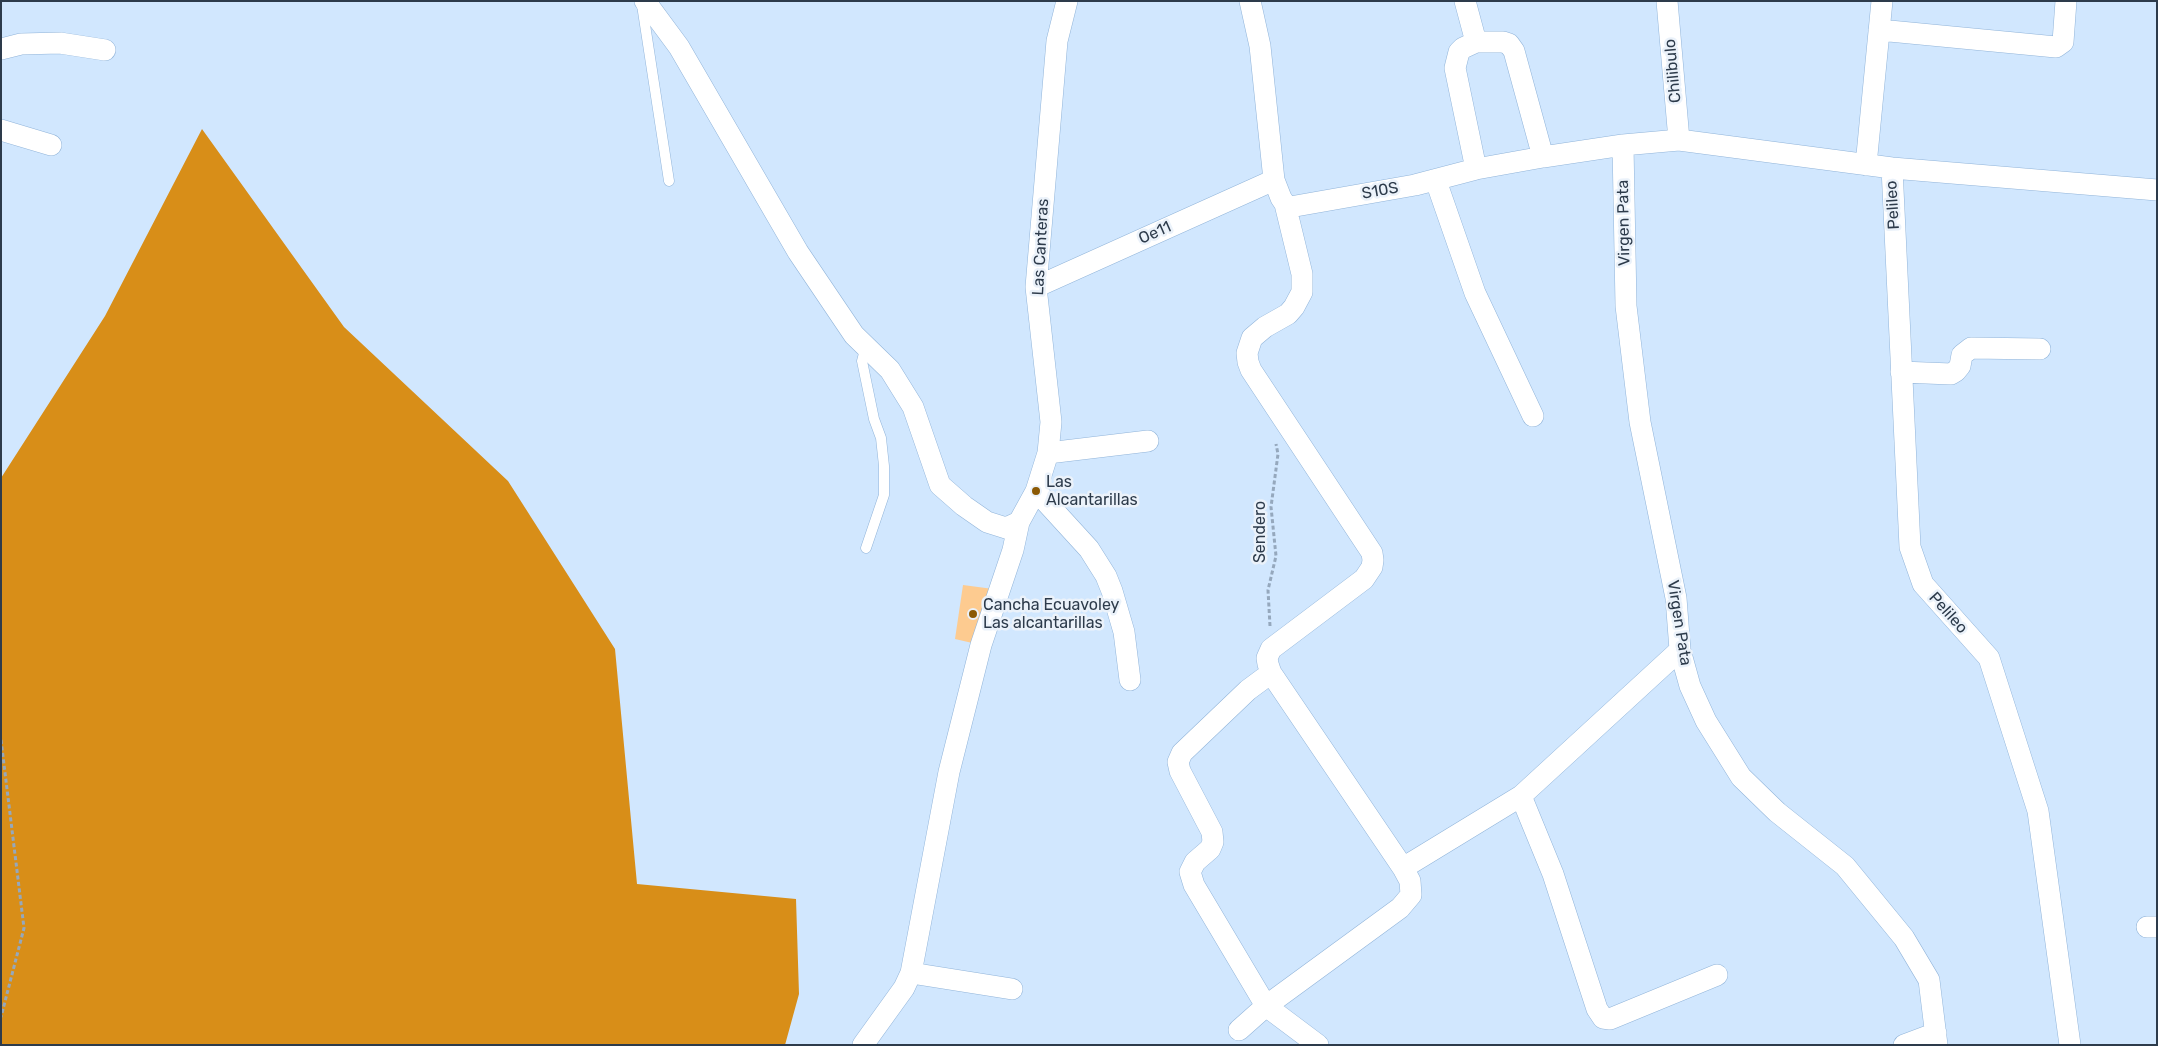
<!DOCTYPE html>
<html>
<head>
<meta charset="utf-8">
<style>
  body { margin:0 }
  #map { position:relative; width:2158px; height:1046px; overflow:hidden; background:#d1e7fe; font-family:Rubik,sans-serif }
  canvas { display:block }
  .frame { position:absolute; inset:0; border:2px solid #2d3b4b; pointer-events:none }
</style>
</head>
<body>
<div id="map">
<canvas width="2158" height="1046"></canvas>
<div class="frame"></div>
</div>
<script>
const context = document.querySelector('canvas').getContext('2d');
context.lineJoin = 'round';
function paint(path, color) {
  context.fillStyle = color;
  context.fill(path, 'evenodd');
}
function shape(rows) {
  const path = new Path2D();
  for (const r of rows) {
    path.moveTo(r[0], r[1]);
    for (let i = 2; i < r.length; i += 2) path.lineTo(r[i], r[i + 1]);
  }
  return path;
}
function stroke(path, color, width, dash) {
  context.strokeStyle = color;
  context.lineWidth = width;
  context.lineCap = dash ? 'butt' : 'round';
  context.setLineDash(dash || []);
  context.stroke(path);
}
function label(font, color, halo, rows, align = 'center') {
  context.font = font + ' Rubik,sans-serif';
  context.lineWidth = 5;
  context.setLineDash([]);
  context.textBaseline = 'middle';
  context.strokeStyle = halo;
  context.fillStyle = color;
  for (const [text, x, y, turn = 0] of rows) {
    context.save();
    context.translate(x, y);
    context.rotate((+turn || 0) * Math.PI / 180);
    context.textAlign = isNaN(turn) ? turn : align;
    if (halo) context.strokeText(text, 0, 0);
    context.fillText(text, 0, 0);
    context.restore();
  }
}
paint(shape([
  [963,585,993,589,981,645,955,639]
]), '#fdcb90');
paint(shape([
  [202,129,344,327,508,481,615,649,637,884,796,899,799,994,785,1045,1,1045,1,478,105,316]
]), '#d88e18');
const lane = shape([
  [642,5,669,181],
  [866,548,884,495,884,466,881,438,874,419,862,361,866,346]
]);
const street = shape([
  [645,1,679,47,798,252,854,335,890,370,913,407,940,485,964,506,987,522,1006,528,1019,522,1036,491,1048,453,1051,422,1036,287,1057,41,1067,1],
  [1250,1,1260,46,1274,180,1281,198,1285,204,1290,207,1415,185,1476,169,1543,157,1623,145,1679,140,1892,168,2157,190],
  [1465,1,1476,42],
  [1667,1,1679,140],
  [1879,30,2056,47,2063,42,2066,1],
  [1,49,21,44,60,43,105,50],
  [1,130,51,145],
  [1623,145,1626,306,1640,422,1676,598,1680,650,1690,686,1706,721,1741,777,1777,812,1845,866,1904,938,1929,980,1937,1045],
  [1866,165,1882,1],
  [1892,168,1910,547,1923,584,1989,658,2038,811,2070,1045],
  [1476,169,1455,68,1459,52,1463,48,1476,42,1503,42,1509,44,1514,51,1543,157],
  [1436,181,1475,293,1533,416],
  [1036,287,1274,180],
  [1901,372,1951,374,1956,371,1960,366,1962,355,1971,348,2040,349],
  [1048,453,1148,441],
  [1036,491,1089,549,1106,576,1112,591,1124,632,1130,680],
  [1271,673,1248,690,1182,753,1178,762,1180,771,1212,832,1213,842,1210,849,1195,862,1190,872,1194,885,1266,1006,1318,1045],
  [1521,796,1553,874,1597,1009,1603,1018,1610,1019,1717,975],
  [1403,868,1521,796,1680,650],
  [2147,927,2157,927],
  [911,973,1012,989],
  [1239,1030,1266,1006,1400,908,1411,895,1410,881,1403,868,1271,673,1268,664,1267,658,1271,649,1364,579,1372,567,1373,560,1372,553,1251,370,1248,362,1247,353,1252,338,1265,327,1288,314,1294,307,1302,292,1302,274,1285,204],
  [863,1045,904,988,911,973,949,772,981,645,1013,550,1019,522],
  [1904,1045,1936,1033]
]);
stroke(lane, '#91b4d9', 11);
stroke(street, '#91b4d9', 22);
stroke(shape([
  [1270,626,1268,590,1276,556,1271,507,1278,454,1276,444],
  [1,740,24,928,1,1017]
]), '#95a8bd', 3, [4, 2.5]);
stroke(lane, '#fff', 10);
stroke(street, '#fff', 21);
for (const [x, y, r, color] of [
  [1036,491,5,"#8b5904"],
  [973,614,5,"#8b5904"]
]) {
  const dot = new Path2D();
  dot.arc(x, y, r, 0, 2 * Math.PI);
  context.fillStyle = color;
  context.fill(dot);
  stroke(dot, '#ebf2fa', 2);
}
label('16px', '#2d3b4b', '#ebf2fa', [
  ["Chilibulo",1673,71,-95],
  ["S10S",1380,191,-10],
  ["Pelileo",1893,205,-93],
  ["Virgen Pata",1624,223,-91],
  ["Oe11",1155,233,-24],
  ["Las Canteras",1041,247,-87],
  ["Sendero",1260,532,-90],
  ["Pelileo",1948,613,48],
  ["Virgen Pata",1679,623,81]
]);
label('16px', '#2d3b4b', '#ebf2fa', [
  ["Las",1046,482],
  ["Alcantarillas",1046,500],
  ["Cancha Ecuavoley",983,605],
  ["Las alcantarillas",983,623]
], 'left');
</script>
</body>
</html>
